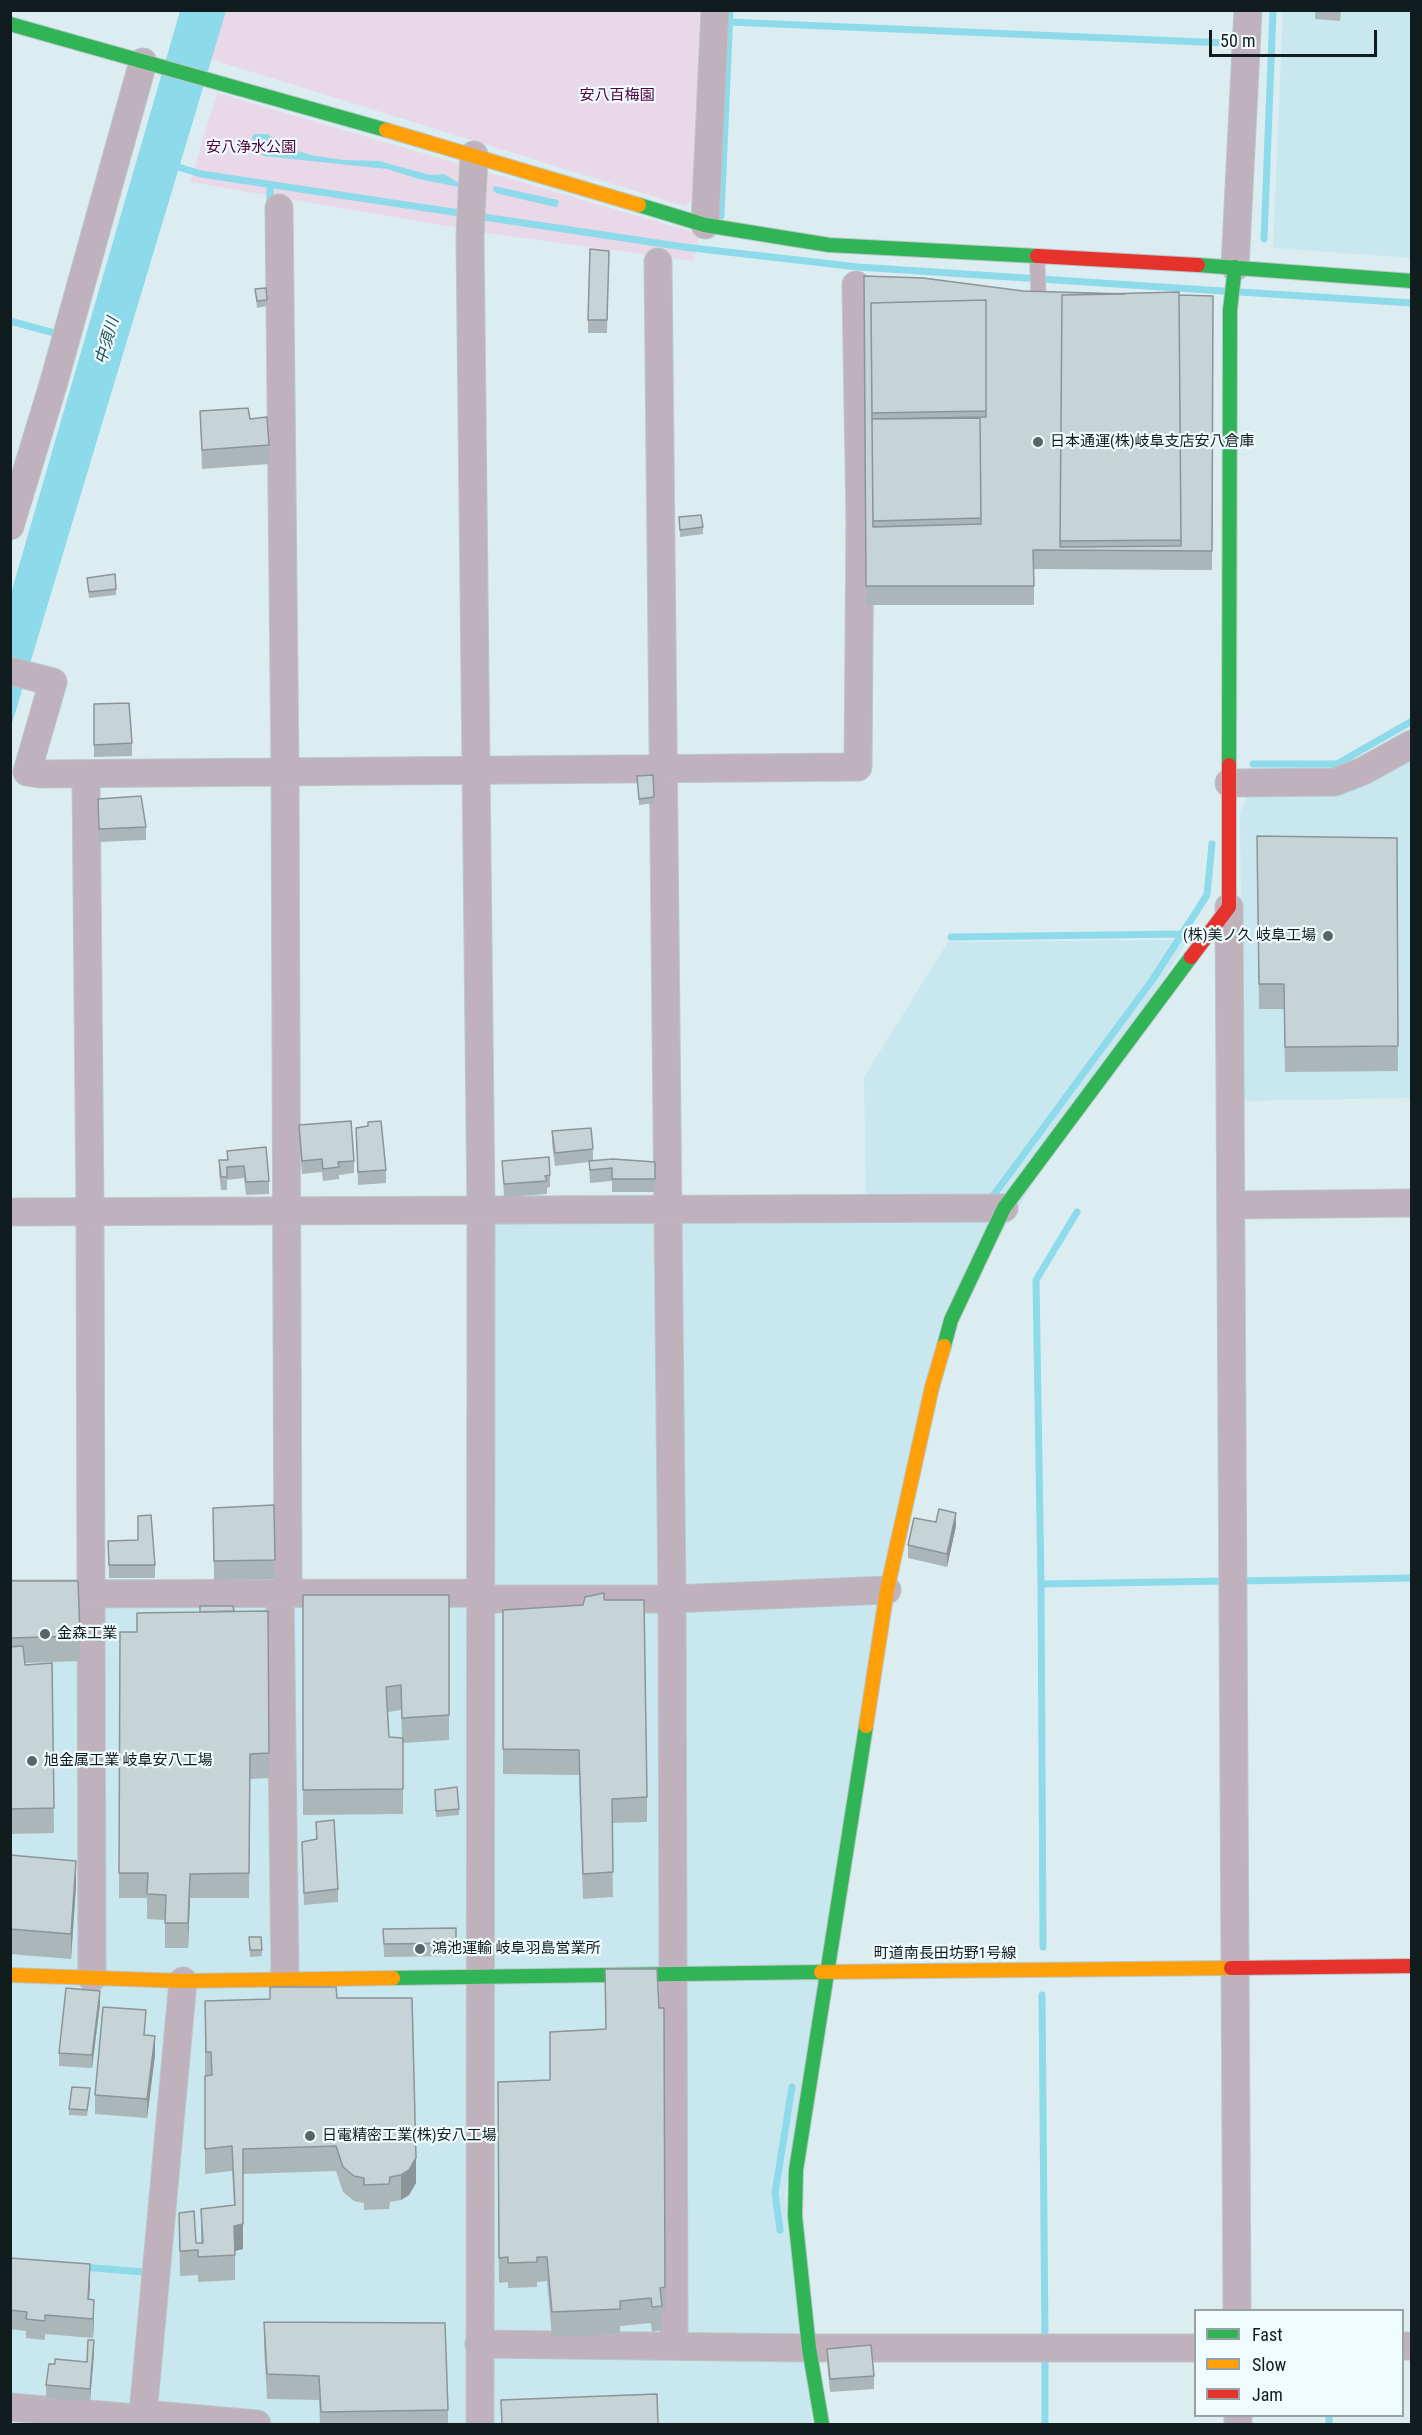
<!DOCTYPE html>
<html>
<head>
<meta charset="utf-8">
<style>
  body { margin:0 }
  #map { position:relative; width:1422px; height:2435px; overflow:hidden; background:#dcedf1; font-family:"Roboto Condensed",sans-serif }
  canvas { display:block }
  .frame { position:absolute; inset:0; border:12px solid #111c1f; pointer-events:none }
  .legend { position:absolute; left:1194px; top:2309px; width:210px; height:108px; box-sizing:border-box; background:#effbfe; border:2px solid #96a2a5; margin:0; padding:8px 10px; list-style:none; font-size:18px; color:#111c1f }
  .legend li { display:flex; align-items:center; gap:12px; height:30px }
  .legend b { width:30px; border:2px solid #96a2a5 }
  .scale { position:absolute; left:1209px; top:30px; width:168px; height:27px; box-sizing:border-box; border:3px solid #111c1f; border-top:0; padding-left:8px; font-size:18px; line-height:21px; white-space:nowrap; color:#111c1f; -webkit-text-stroke:4px #effbfe; paint-order:stroke }
</style>
</head>
<body>
<div id="map">
<canvas width="1422" height="2435"></canvas>
<div class="frame"></div>
<ul class="legend">
<li><b style="height:8px;background:#30b455"></b>Fast</li>
<li><b style="height:8px;background:#ff9f0a"></b>Slow</li>
<li><b style="height:8px;background:#e5322d"></b>Jam</li>
</ul>
<div class="scale">50 m</div>
</div>
<script>
const context = document.querySelector('canvas').getContext('2d');
context.lineJoin = 'round';
function paint(path, color) {
  context.fillStyle = color;
  context.fill(path, 'evenodd');
}
function shape(rows) {
  const path = new Path2D();
  for (const r of rows) {
    path.moveTo(r[0], r[1]);
    for (let i = 2; i < r.length; i += 2) path.lineTo(r[i], r[i + 1]);
  }
  return path;
}
function stroke(path, color, width, dash) {
  context.strokeStyle = color;
  context.lineWidth = width;
  context.lineCap = dash ? 'butt' : 'round';
  context.setLineDash(dash || []);
  context.stroke(path);
}
function label(font, color, halo, rows, align = 'center') {
  context.font = font + ' "Roboto Condensed","Noto Sans JP",sans-serif';
  context.lineWidth = 4.5;
  context.setLineDash([]);
  context.textBaseline = 'middle';
  context.strokeStyle = halo;
  context.fillStyle = color;
  for (const [text, x, y, turn = 0] of rows) {
    context.save();
    context.translate(x, y);
    context.rotate((+turn || 0) * Math.PI / 180);
    context.textAlign = isNaN(turn) ? turn : align;
    if (halo) context.strokeText(text, 0, 0);
    context.fillText(text, 0, 0);
    context.restore();
  }
}
paint(shape([
  [1283,11,1411,11,1411,258,1273,248],
  [1411,754,1412,910,1410,910,1411,1098,1243,1101,1240,812,1248,795],
  [1188,940,942,1327,785,2193,813,2424,11,2424,11,1601,493,1606,493,1218,866,1218,864,1077,948,942]
]), '#c9e7ee');
paint(shape([
  [225,11,707,11,699,195,684,206,210,59],
  [217,93,699,234,694,261,493,234,190,182]
]), '#e9d8e8');
paint(shape([
  [180,11,226,11,11,727,11,593],
  [255,134,267,134,293,149,310,155,343,160,379,161,430,175,444,174,459,183,459,187,419,179,387,169,263,156,253,145,252,137],
  [494,186,558,200,559,202,557,207,555,207,525,200,496,193,493,190]
]), '#8ddaeb');
stroke(shape([
  [729,22,1226,43],
  [172,165,201,174,466,214],
  [270,185,270,206],
  [477,216,684,247,858,267,1223,291],
  [721,216,730,10],
  [1264,239,1273,10],
  [1240,292,1412,303],
  [10,321,58,334],
  [1253,764,1337,764,1412,721],
  [951,937,1182,934],
  [993,1196,1153,979,1207,895,1212,844],
  [1077,1212,1036,1280,1041,1584,1228,1581],
  [1239,1581,1412,1578],
  [1041,1584,1043,1947],
  [1042,1995,1045,2343],
  [780,2230,775,2193,792,2087],
  [83,2267,143,2272],
  [1045,2354,1045,2424],
  [1329,2416,1329,2424]
]), '#8ddaeb', 7);
const lane = shape([
  [1037,256,1039,308]
]);
const street = shape([
  [474,155,470,236,481,1210,480,2424],
  [279,208,285,771,288,1593],
  [705,225,715,10],
  [658,262,672,1599,674,2346],
  [1235,267,1248,10],
  [10,526,53,385,143,62],
  [10,671,53,682,27,772,40,774,858,767,860,520,856,285],
  [86,774,90,1211,92,1978],
  [1229,783,1335,782,1363,771,1412,744],
  [1229,907,1237,2310],
  [1231,1205,1412,1203],
  [10,1212,1004,1208],
  [280,1593,285,1978],
  [10,1594,480,1593],
  [480,1599,672,1599,887,1590],
  [479,2344,809,2348,1196,2348],
  [1402,2346,1412,2346],
  [10,2407,135,2418,143,2414,257,2424],
  [143,2414,183,1981],
  [1238,2416,1238,2424]
]);
const fast = shape([
  [10,24,386,130],
  [639,205,705,225,829,245,1037,256],
  [1198,265,1412,281],
  [1229,765,1230,310,1235,267],
  [944,1346,951,1320,1004,1208,1191,957],
  [393,1978,821,1972],
  [822,2424,809,2348,795,2216,796,2170,866,1726]
]);
const slow = shape([
  [386,130,639,205],
  [866,1726,887,1590,932,1387,944,1346],
  [821,1972,1231,1968],
  [10,1975,183,1981,393,1978]
]);
const jam = shape([
  [1037,256,1198,265],
  [1191,957,1229,907,1229,765],
  [1231,1968,1412,1966]
]);
stroke(lane, '#b9c7ca', 16);
stroke(street, '#b9c7ca', 29);
stroke(fast, '#b9c7ca', 16);
stroke(slow, '#b9c7ca', 16);
stroke(jam, '#b9c7ca', 16);
stroke(lane, '#bfb2bc', 14);
stroke(street, '#bfb2bc', 27);
stroke(fast, '#30b455', 14);
stroke(slow, '#ff9f0a', 14);
stroke(jam, '#e5322d', 14);
paint(shape([
  [1315,10,1341,10,1340,21,1315,19],
  [609,251,607,333,588,333,588,320],
  [864,276,1023,291,1213,296,1212,570,1034,569,1034,605,866,605],
  [255,289,267,300,267,306,257,308],
  [200,411,250,419,269,445,269,464,202,469],
  [679,517,703,527,703,534,680,537],
  [87,578,116,589,116,595,89,598],
  [94,704,132,743,132,756,94,757],
  [637,776,654,797,654,803,639,805],
  [98,799,146,827,146,840,99,842],
  [1257,836,1397,838,1398,1071,1285,1072,1284,1009,1259,1009],
  [299,1125,354,1161,354,1173,339,1175,339,1179,323,1181,322,1172,302,1174,299,1138],
  [368,1126,386,1170,386,1183,358,1185,356,1128],
  [552,1131,593,1149,593,1161,655,1162,655,1192,612,1192,612,1181,590,1183,589,1162,555,1166,552,1143],
  [227,1151,269,1181,269,1194,246,1195,244,1178,227,1180,227,1190,221,1190,219,1173,219,1160,227,1160],
  [502,1161,550,1175,550,1187,547,1188,547,1194,504,1197],
  [274,1505,275,1579,214,1580,213,1508],
  [956,1526,947,1567,908,1558,908,1545],
  [138,1540,155,1565,155,1578,109,1578,108,1541],
  [10,1581,80,1636,80,1661,25,1663,25,1665,52,1663,54,1833,10,1834],
  [303,1595,449,1595,449,1740,403,1743,403,1814,303,1815],
  [401,1710,402,1738,389,1737,388,1712],
  [604,1600,647,1797,647,1822,612,1823,613,1897,583,1899,579,1775,503,1774,503,1610,583,1605],
  [234,1611,268,1611,269,1778,250,1779,249,1898,190,1898,188,1948,165,1948,165,1920,147,1919,147,1898,119,1898,120,1632,137,1632],
  [435,1790,459,1809,459,1815,436,1817],
  [316,1822,338,1889,338,1902,304,1905,302,1842,316,1839],
  [10,1855,76,1886,71,1959,10,1954],
  [456,1928,456,1956,384,1957,383,1929],
  [249,1937,261,1937,262,1956,250,1957],
  [270,1987,337,1998,416,2183,409,2195,401,2200,390,2202,389,2209,364,2210,364,2203,354,2201,343,2192,336,2171,243,2174,243,2249,235,2251,235,2280,198,2282,198,2275,180,2276,179,2213,196,2243,201,2243,201,2209,234,2205,232,2171,205,2174,205,2001,270,1999],
  [100,2004,92,2068,59,2066,59,2053],
  [659,2008,664,2008,665,2312,662,2312,662,2330,652,2332,651,2323,620,2326,620,2334,552,2337,547,2281,537,2282,537,2287,508,2288,508,2282,499,2283,498,2082,550,2080,605,2029],
  [145,2035,155,2055,147,2118,95,2114,95,2095],
  [90,2094,87,2116,69,2115,69,2109],
  [10,2258,90,2283,89,2299,94,2319,93,2338,45,2334,45,2340,26,2338,26,2331,10,2329],
  [264,2322,448,2410,448,2424,320,2424,319,2400,267,2399,264,2347],
  [827,2349,874,2376,874,2389,830,2392,827,2362],
  [94,2353,90,2401,46,2398,46,2385,87,2362]
]), '#abb6b9');
paint(shape([
  [956,1513,956,1526,947,1567,947,1554],
  [76,1861,76,1886,71,1959,71,1934],
  [190,1874,190,1898,188,1948,188,1923],
  [100,1991,100,2004,92,2068,92,2055],
  [155,2036,155,2055,147,2118,147,2099],
  [416,2158,416,2183,409,2195,401,2200,401,2175],
  [243,2224,243,2249,234,2251,234,2226],
  [90,2264,90,2283,88,2318,88,2299],
  [94,2300,94,2319,93,2338,93,2319],
  [94,2340,94,2353,90,2401,90,2389]
]), '#8b9496');
const building = shape([
  [590,249,609,251,607,320,588,320,590,249],
  [864,276,923,278,1023,291,1126,294,1062,295,1060,547,1181,546,1179,295,1213,296,1212,551,1033,550,1034,586,866,586,864,276],
  [986,300,986,417,872,419,871,303,986,300],
  [980,418,981,524,873,527,872,419,980,418],
  [266,288,267,300,257,301,255,289,266,288],
  [1179,292,1181,540,1060,541,1062,295,1179,292],
  [986,300,986,411,872,413,871,303,986,300],
  [248,408,250,419,267,417,269,445,202,450,200,411,248,408],
  [980,418,981,518,873,521,872,419,980,418],
  [701,515,703,527,680,530,679,517,701,515],
  [115,574,116,589,89,592,87,578,115,574],
  [129,703,132,743,94,745,94,704,129,703],
  [653,775,654,797,639,799,637,776,653,775],
  [141,796,146,827,99,829,98,799,141,796],
  [1257,836,1397,838,1398,1046,1285,1047,1284,984,1259,984,1257,836],
  [351,1121,354,1161,338,1162,339,1167,323,1169,322,1159,302,1161,299,1125,351,1121],
  [381,1121,386,1170,358,1172,356,1128,368,1126,368,1122,381,1121],
  [591,1128,593,1149,555,1153,552,1131,591,1128],
  [266,1147,269,1181,246,1182,244,1166,227,1167,227,1177,221,1177,219,1160,228,1160,227,1151,266,1147],
  [549,1157,550,1175,545,1176,547,1181,504,1184,502,1161,549,1157],
  [613,1159,655,1162,655,1179,612,1179,612,1168,590,1170,589,1161,613,1159],
  [274,1505,275,1560,214,1561,213,1508,274,1505],
  [939,1509,956,1513,947,1554,908,1545,914,1518,936,1522,939,1509],
  [151,1515,155,1565,109,1565,108,1541,138,1540,138,1516,151,1515],
  [10,1581,78,1581,80,1636,10,1638,10,1581],
  [604,1593,604,1600,644,1600,647,1797,612,1799,613,1872,583,1874,579,1750,503,1749,503,1610,583,1605,585,1597,604,1593],
  [303,1595,449,1595,449,1715,402,1718,401,1685,386,1687,389,1737,403,1738,403,1789,303,1790,303,1595],
  [200,1606,233,1606,234,1611,200,1612,200,1606],
  [268,1611,269,1753,250,1754,249,1873,190,1874,188,1923,165,1923,166,1895,147,1894,148,1873,119,1873,120,1632,137,1632,137,1613,268,1611],
  [23,1646,25,1665,52,1663,54,1808,10,1809,10,1647,23,1646],
  [457,1787,459,1809,436,1811,435,1790,457,1787],
  [334,1820,338,1889,304,1893,302,1842,317,1839,316,1822,334,1820],
  [10,1855,76,1861,71,1934,10,1929,10,1855],
  [456,1928,456,1943,384,1944,383,1929,456,1928],
  [249,1937,261,1937,262,1950,250,1950,249,1937],
  [605,1969,657,1969,659,2008,664,2008,665,2287,660,2288,662,2306,652,2307,651,2298,620,2301,620,2309,552,2312,547,2257,537,2257,537,2262,508,2263,508,2257,499,2258,498,2082,550,2080,550,2032,606,2029,605,1969],
  [270,1987,336,1987,337,1998,412,1998,416,2158,409,2170,401,2175,390,2177,389,2184,364,2185,364,2178,354,2176,343,2167,336,2146,243,2149,243,2224,234,2226,235,2255,198,2257,198,2250,180,2251,179,2213,194,2211,196,2243,203,2243,201,2209,235,2205,232,2146,205,2149,205,2076,212,2075,211,2052,206,2052,205,2001,270,1999,270,1987],
  [66,1988,100,1991,92,2055,59,2053,66,1988],
  [103,2007,146,2010,144,2035,155,2036,147,2099,95,2095,103,2007],
  [72,2087,90,2088,87,2110,69,2109,72,2087],
  [10,2258,90,2264,88,2299,94,2300,93,2319,45,2315,45,2321,26,2319,27,2312,10,2310,10,2258],
  [264,2322,445,2323,448,2410,321,2412,319,2376,267,2374,264,2322],
  [88,2340,94,2340,90,2389,46,2385,49,2364,55,2364,55,2359,87,2362,88,2340],
  [871,2345,874,2376,830,2379,827,2349,871,2345],
  [657,2394,658,2424,502,2424,501,2400,657,2394]
]);
paint(building, '#c7d4d7');
stroke(building, '#8b9496', 1.5);
for (const [x, y, r, color] of [
  [1038,442,6,"#586568"],
  [1328,936,6,"#586568"],
  [45,1634,6,"#586568"],
  [32,1761,6,"#586568"],
  [420,1949,6,"#586568"],
  [310,2136,6,"#586568"]
]) {
  const dot = new Path2D();
  dot.arc(x, y, r, 0, 2 * Math.PI);
  context.fillStyle = color;
  context.fill(dot);
  stroke(dot, '#effbfe', 2);
}
label('15px', '#52003e', '#effbfe', [
  ["安八百梅園",617,96],
  ["安八浄水公園",251,148]
]);
label('15px', '#111c1f', '#effbfe', [
  ["日本通運(株)岐阜支店安八倉庫",1050,442],
  ["(株)美ノ久 岐阜工場",1316,936,"right"],
  ["金森工業",57,1634],
  ["旭金属工業 岐阜安八工場",44,1761],
  ["鴻池運輸 岐阜羽島営業所",432,1949],
  ["日電精密工業(株)安八工場",322,2136]
], 'left');
label('15px', '#111c1f', '#effbfe', [
  ["町道南長田坊野1号線",945,1954]
]);
label('italic 16px', '#1d4b55', '#effbfe', [
  ["中須川",108,341,-74]
]);
</script>
</body>
</html>
